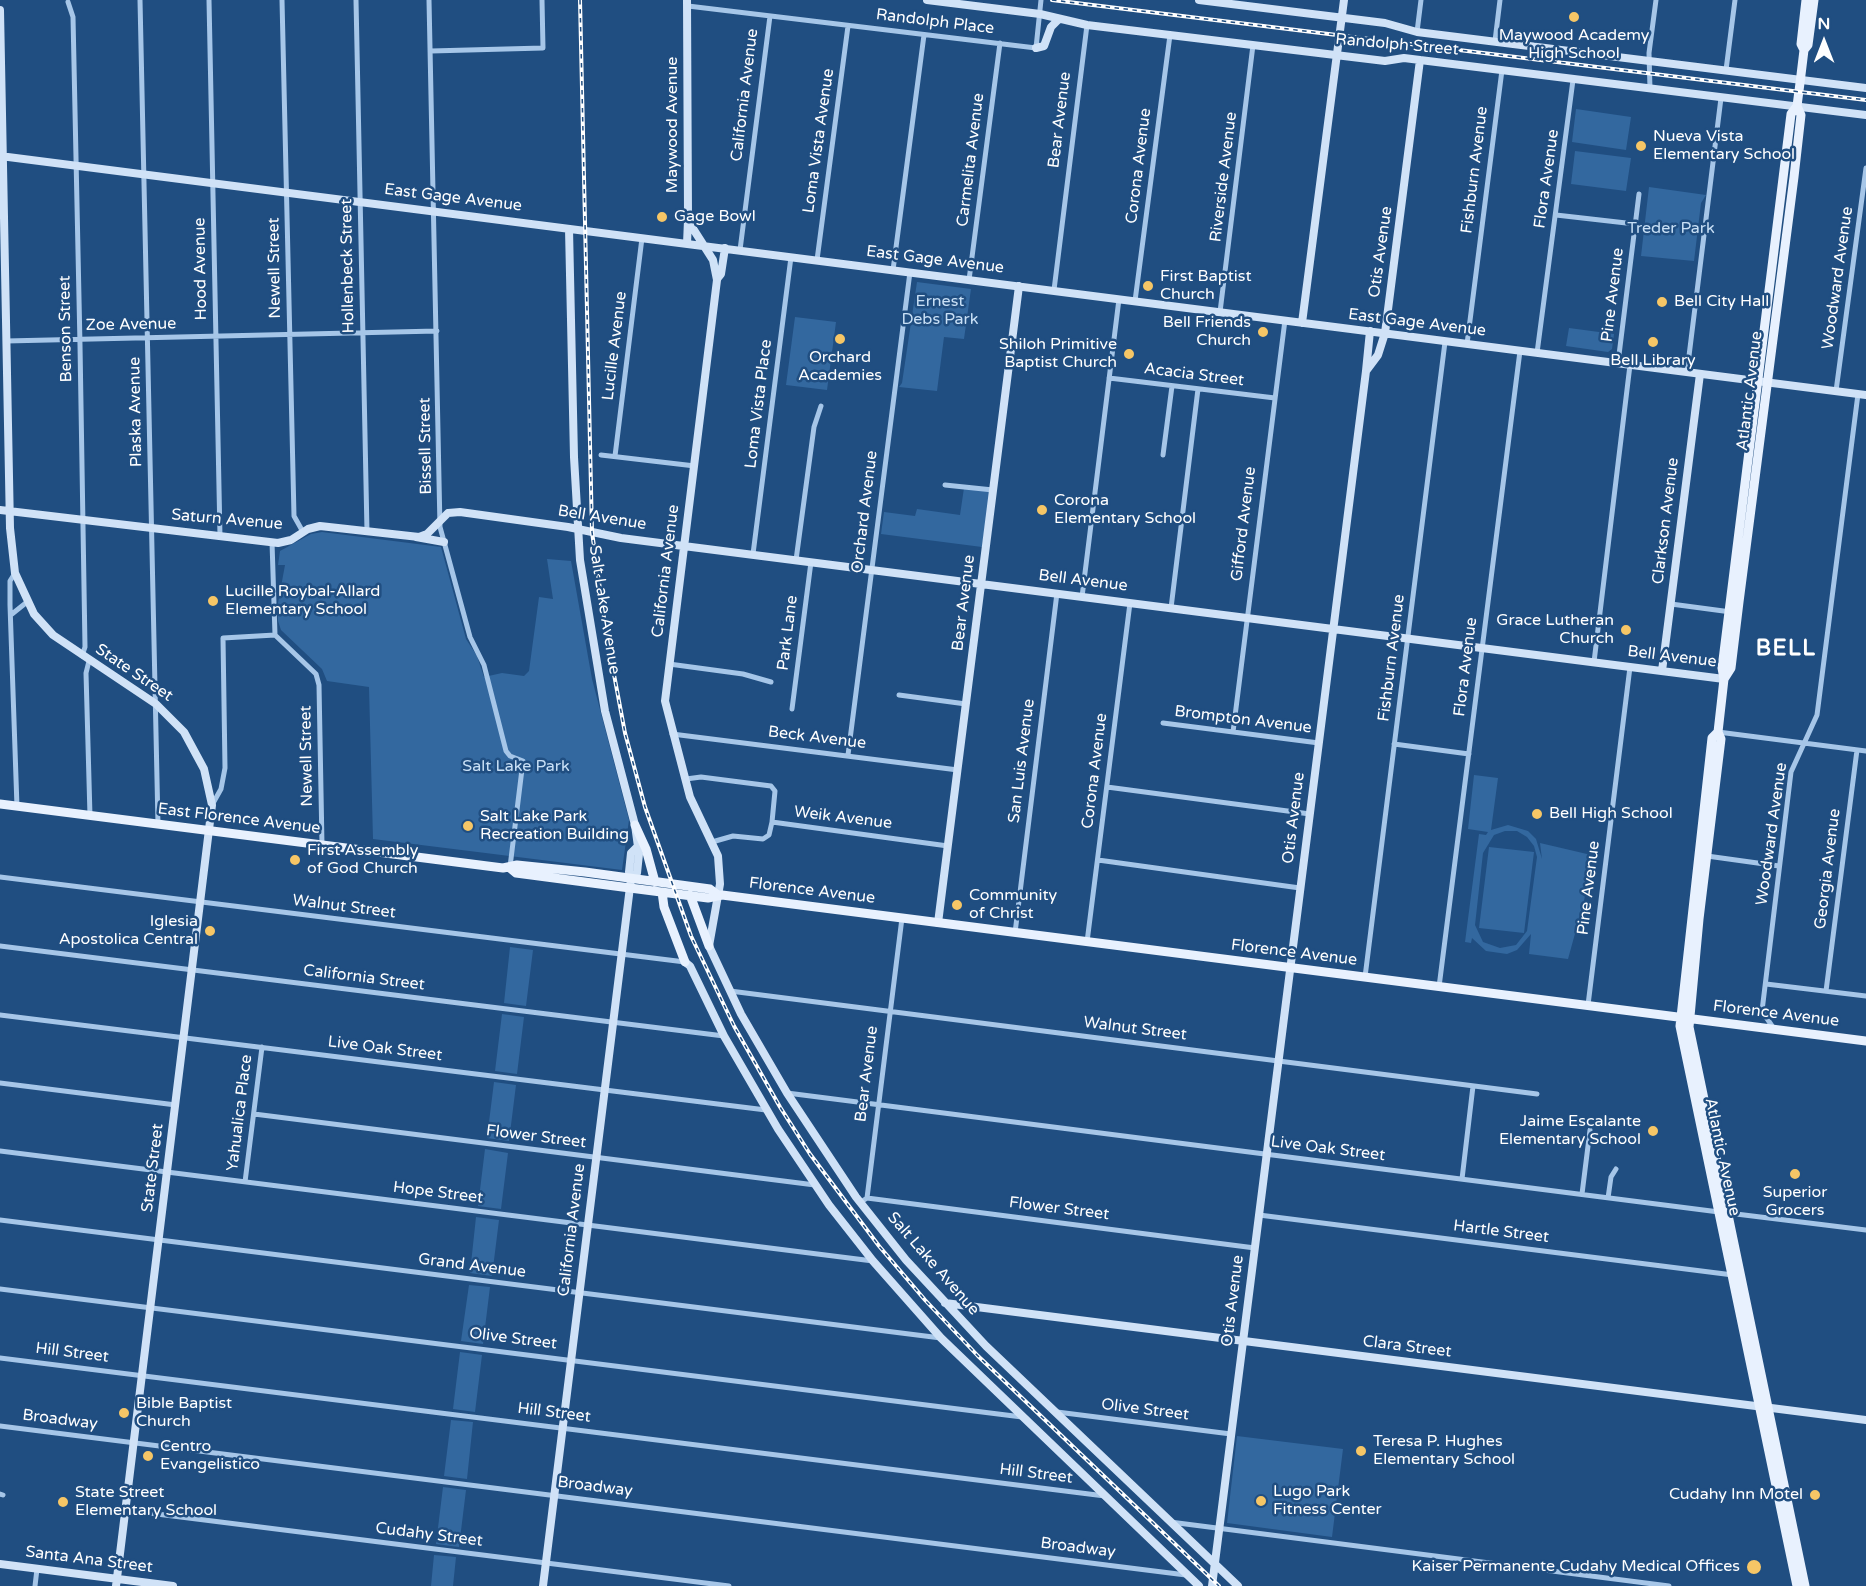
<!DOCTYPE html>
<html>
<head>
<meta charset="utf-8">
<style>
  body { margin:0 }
  #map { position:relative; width:1866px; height:1586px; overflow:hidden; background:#204e81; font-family:"Varela Round",sans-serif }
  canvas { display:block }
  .north { position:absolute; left:1794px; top:12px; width:60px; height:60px; -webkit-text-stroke:4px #204e81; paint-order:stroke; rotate:0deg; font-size:16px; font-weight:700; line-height:24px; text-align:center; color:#fff }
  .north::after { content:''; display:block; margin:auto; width:21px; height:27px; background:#fff; clip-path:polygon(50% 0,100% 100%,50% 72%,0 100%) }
</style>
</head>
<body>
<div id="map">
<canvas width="1866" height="1586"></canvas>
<div class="north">N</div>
</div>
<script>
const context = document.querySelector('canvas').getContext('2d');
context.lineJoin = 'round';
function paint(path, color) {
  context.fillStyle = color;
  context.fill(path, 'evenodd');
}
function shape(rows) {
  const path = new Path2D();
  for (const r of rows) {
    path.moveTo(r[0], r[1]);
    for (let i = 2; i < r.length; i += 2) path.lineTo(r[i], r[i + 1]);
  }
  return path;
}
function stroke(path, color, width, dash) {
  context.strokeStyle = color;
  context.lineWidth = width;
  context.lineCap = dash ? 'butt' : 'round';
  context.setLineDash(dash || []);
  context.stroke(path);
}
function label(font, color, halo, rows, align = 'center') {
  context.font = font + ' "Varela Round",sans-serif';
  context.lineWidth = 5;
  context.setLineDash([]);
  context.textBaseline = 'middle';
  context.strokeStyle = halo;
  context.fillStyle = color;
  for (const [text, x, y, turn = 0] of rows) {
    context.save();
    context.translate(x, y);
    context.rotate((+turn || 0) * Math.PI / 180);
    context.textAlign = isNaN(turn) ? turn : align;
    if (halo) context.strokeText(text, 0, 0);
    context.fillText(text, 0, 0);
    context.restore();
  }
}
paint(shape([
  [1576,109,1631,117,1626,150,1572,142],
  [1575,151,1631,158,1626,191,1571,184],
  [1649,187,1706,195,1701,203,1694,261,1641,256],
  [917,282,971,289,964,339,944,337,937,391,899,387,902,383],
  [795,317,836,322,827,390,786,385],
  [1569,328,1614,334,1612,349,1608,352,1566,346],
  [964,488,990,491,982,547,881,534,884,512,915,516,917,509,960,515],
  [322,532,441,547,466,639,477,656,484,677,502,673,524,676,529,671,539,597,553,599,547,559,571,561,592,679,629,820,622,870,373,839,369,687,327,681,322,669,281,630,278,621,278,603,285,565,278,565,280,551,311,534],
  [1474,775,1498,778,1491,830,1508,825,1528,831,1536,839,1542,859,1540,843,1587,854,1591,861,1584,901,1568,959,1529,954,1531,934,1517,950,1507,954,1486,951,1472,938,1471,943,1465,942,1479,834,1486,835,1488,832,1468,829],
  [1505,831,1517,831,1527,837,1534,846,1537,857,1527,931,1516,945,1500,948,1483,942,1475,925,1483,853,1494,835],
  [1489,847,1534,852,1524,933,1479,928],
  [510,947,533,950,526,1006,504,1003],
  [502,1014,524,1017,517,1074,495,1071],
  [494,1082,516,1085,509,1141,487,1138],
  [485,1149,508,1153,501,1209,478,1206],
  [476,1217,499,1220,492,1276,470,1273],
  [469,1285,490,1287,483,1344,461,1341],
  [460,1352,482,1355,475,1412,453,1409],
  [451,1420,473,1422,467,1479,444,1476],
  [1237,1436,1343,1449,1332,1537,1227,1523],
  [443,1487,466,1490,459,1547,436,1544],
  [434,1555,456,1557,453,1586,431,1586]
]), '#33689f');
stroke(shape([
  [140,0,158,824],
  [209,0,220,536],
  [282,0,294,516,303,532],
  [356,0,367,531],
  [429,0,440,527,470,637,484,665,506,751,510,756,523,761,510,867],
  [68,2,73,17,80,345,85,647,82,656],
  [688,6,1036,48,1041,0],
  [1417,32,1421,0],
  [1495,41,1500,0],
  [431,51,543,48,542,0],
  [1726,70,1735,0],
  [1650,89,1649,53,1656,0],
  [1556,215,1635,224],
  [740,250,770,16],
  [817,260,848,26],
  [893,270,924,35],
  [969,280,1000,43],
  [1054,290,1087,25],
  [1135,301,1170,35],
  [1220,312,1253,45],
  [6,341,437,331],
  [1467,344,1502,70],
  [1537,353,1573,80],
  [1618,363,1639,194],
  [1687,372,1721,98],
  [1109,378,1275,398],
  [1836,391,1866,168],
  [601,455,695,466],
  [1163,455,1172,386],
  [615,456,642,238],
  [945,485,993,490],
  [272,542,275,635,316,674,319,685,322,845],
  [753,554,791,257],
  [796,560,814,427,821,406],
  [15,573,10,581,10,605,17,807],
  [1082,597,1119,299],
  [1671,604,1731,612],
  [1171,608,1198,389],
  [12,614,27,602],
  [89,661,86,673,90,816],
  [1594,662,1630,365],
  [669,664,743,674,771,682],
  [899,695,966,704],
  [792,709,811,562],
  [1163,723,1319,743],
  [1233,732,1285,320],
  [1718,732,1866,751],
  [672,734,958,770],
  [1394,744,1469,754],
  [848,755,910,272],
  [686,779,701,777,771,786,775,791,772,822],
  [1107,787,1310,814],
  [212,805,221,789,225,768,223,638,275,635],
  [712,842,733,836,763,839,769,835,772,822,948,846],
  [1707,856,1779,866],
  [1098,860,1300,888],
  [0,877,685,962],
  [1015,933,1057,593],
  [1087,942,1130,603],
  [0,946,724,1036],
  [1365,977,1445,342],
  [1766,984,1866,996],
  [1439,987,1520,351],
  [730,991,1537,1094],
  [1826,991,1857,750],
  [1588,1005,1630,667],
  [0,1015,766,1110],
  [1774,1029,1762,1011,1791,772,1817,715,1858,394],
  [0,1083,176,1105],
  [787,1093,1719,1212],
  [254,1114,815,1185],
  [0,1151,873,1261],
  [1462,1179,1473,1086],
  [245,1182,262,1047],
  [1582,1194,1590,1130],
  [867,1198,902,918],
  [1608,1198,1611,1177,1616,1169],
  [861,1202,867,1198,1255,1248],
  [1728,1213,1866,1230],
  [1259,1215,1733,1275],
  [0,1220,941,1338],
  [0,1289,1022,1417],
  [0,1358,1105,1496],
  [1057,1412,1231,1434],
  [0,1426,1186,1575],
  [0,1494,3,1495],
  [125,1510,729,1586],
  [1170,1522,1669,1586],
  [35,1586,37,1569]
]), '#a6c6e8', 5);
stroke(shape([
  [687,0,688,213,692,227,713,260,717,280,665,701,690,797,718,856,720,884,709,946,741,1014,787,1093,856,1197,906,1260,986,1346,1238,1586],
  [927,0,1040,14,1087,25,1385,61,1404,58,1420,60,1866,115],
  [1199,0,1385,23,1417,32,1866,88],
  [0,10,10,528,15,573,34,614,53,635,156,704,184,732,204,769,212,805,116,1586],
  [1036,48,1044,46,1051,27,1059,19],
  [0,156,1866,395],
  [569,229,574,457,580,560,605,711,635,825,639,854,637,873,631,879],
  [687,244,688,220],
  [717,279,721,274,725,248],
  [1302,323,1344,0],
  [1366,371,1370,331],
  [0,510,278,543,291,540,308,529,320,526,419,537,427,534,448,513,460,512,568,527,621,538,1724,679],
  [416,537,444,542],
  [1662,671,1700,374],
  [938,923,1019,286],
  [685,962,690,966,724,1036,778,1129,829,1205,873,1261,941,1338,1199,1586],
  [945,1303,1866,1420],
  [0,1564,173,1586],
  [543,1586,631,879,629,872,631,853,636,848],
  [1212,1586,1366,371,1378,355,1385,333,1420,60]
]), '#d0e2f7', 8);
stroke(shape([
  [1804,50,1808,45,1814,0],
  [1724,679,1731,668,1739,602,1794,177,1801,115,1797,106],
  [1718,732,1712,738,1680,1026,1797,1586],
  [0,804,503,868,517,865,585,872,710,889,718,895],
  [635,825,646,849,655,882],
  [510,868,516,873,630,888,708,898,722,895,1866,1041],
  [662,892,664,907,685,962],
  [690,895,709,946],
  [1805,1586,1689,1027,1699,919,1721,739,1718,732,1724,679,1722,668,1791,114,1797,106,1800,83,1804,50,1801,44,1806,0]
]), '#e8f1fe', 9);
const rail = shape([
  [580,0,592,532,606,632,625,733,645,807,691,936,734,1026,780,1107,810,1154,879,1246,925,1300,978,1356,1219,1586],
  [1052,0,1866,100]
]);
stroke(rail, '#fff', 4);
stroke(rail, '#204e81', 1.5, [4.5]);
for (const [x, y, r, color] of [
  [1574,17,6,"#f6c666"],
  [1641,146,6,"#f6c666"],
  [662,217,6,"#f6c666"],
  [1148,286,6,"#f6c666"],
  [1662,302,6,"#f6c666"],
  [1263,332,6,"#f6c666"],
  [840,339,6,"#f6c666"],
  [1653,342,6,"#f6c666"],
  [1129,354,6,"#f6c666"],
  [1042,510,6,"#f6c666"],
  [213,601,6,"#f6c666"],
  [1626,630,6,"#f6c666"],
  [1537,814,6,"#f6c666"],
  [468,826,6,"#f6c666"],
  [295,860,6,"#f6c666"],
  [957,905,6,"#f6c666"],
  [210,931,6,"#f6c666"],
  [1653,1131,6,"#f6c666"],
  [1795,1174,6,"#f6c666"],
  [124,1413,6,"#f6c666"],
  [1361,1451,6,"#f6c666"],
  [148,1456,6,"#f6c666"],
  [1815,1495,6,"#f6c666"],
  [1261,1501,6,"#f6c666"],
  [63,1502,6,"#f6c666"],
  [1754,1567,8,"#f6c666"]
]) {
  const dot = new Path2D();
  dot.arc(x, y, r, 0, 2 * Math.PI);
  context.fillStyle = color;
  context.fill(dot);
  stroke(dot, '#204e81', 2);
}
label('16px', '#fff', '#204e81', [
  ["Randolph Place",935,22,7],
  ["Randolph Street",1397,45,5],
  ["California Avenue",745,95,-83],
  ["Bear Avenue",1060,120,-83],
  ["Maywood Avenue",673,125,-90],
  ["Loma Vista Avenue",819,141,-82],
  ["Carmelita Avenue",971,160,-83],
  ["Corona Avenue",1139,166,-83],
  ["Fishburn Avenue",1475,170,-83],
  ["Riverside Avenue",1224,177,-83],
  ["Flora Avenue",1547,179,-82],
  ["East Gage Avenue",453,198,7],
  ["Otis Avenue",1381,252,-82],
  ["East Gage Avenue",935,260,7],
  ["Hollenbeck Street",348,266,-91],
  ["Newell Street",275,268,-91],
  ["Hood Avenue",201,269,-91],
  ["Woodward Avenue",1838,278,-82],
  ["Pine Avenue",1613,295,-83],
  ["East Gage Avenue",1417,323,7],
  ["Zoe Avenue",131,325,-1],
  ["Benson Street",66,329,-91],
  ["Lucille Avenue",615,346,-83],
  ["Acacia Street",1194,375,7],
  ["Atlantic Avenue",1750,391,-83],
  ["Loma Vista Place",759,404,-83],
  ["Plaska Avenue",136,412,-91],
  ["Bissell Street",426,446,-91],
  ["Orchard Avenue",865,512,-83],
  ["Bell Avenue",602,518,9],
  ["Saturn Avenue",227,520,5],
  ["Clarkson Avenue",1666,521,-83],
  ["Gifford Avenue",1244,524,-83],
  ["California Avenue",666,571,-83],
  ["Bell Avenue",1083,581,7],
  ["Bear Avenue",964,603,-83],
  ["Salt Lake Avenue",604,610,81],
  ["Park Lane",788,633,-83],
  ["Bell Avenue",1672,657,7],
  ["Fishburn Avenue",1392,658,-83],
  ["Flora Avenue",1466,667,-83],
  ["State Street",134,673,34],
  ["Brompton Avenue",1243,720,7],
  ["Beck Avenue",817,738,7],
  ["Newell Street",307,756,-91],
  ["San Luis Avenue",1022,761,-83],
  ["Corona Avenue",1095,771,-83],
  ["Weik Avenue",843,818,7],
  ["Otis Avenue",1294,818,-83],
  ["East Florence Avenue",239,819,7],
  ["Woodward Avenue",1772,834,-82],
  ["Georgia Avenue",1828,869,-83],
  ["Pine Avenue",1589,888,-83],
  ["Florence Avenue",812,891,7],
  ["Walnut Street",344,907,7],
  ["Florence Avenue",1294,953,7],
  ["California Street",364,978,7],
  ["Florence Avenue",1776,1014,7],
  ["Walnut Street",1135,1029,7],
  ["Live Oak Street",385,1049,7],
  ["Bear Avenue",867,1074,-83],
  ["Yahualica Place",240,1113,-83],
  ["Flower Street",536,1137,7],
  ["Live Oak Street",1328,1149,7],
  ["Atlantic Avenue",1722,1157,78],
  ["State Street",153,1168,-83],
  ["Hope Street",438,1193,7],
  ["Flower Street",1059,1209,7],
  ["California Avenue",572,1230,-83],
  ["Hartle Street",1501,1232,7],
  ["Salt Lake Avenue",933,1264,49],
  ["Grand Avenue",472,1266,7],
  ["Otis Avenue",1233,1301,-83],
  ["Olive Street",513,1339,7],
  ["Clara Street",1407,1347,7],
  ["Hill Street",72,1353,7],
  ["Olive Street",1145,1410,7],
  ["Hill Street",554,1413,7],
  ["Broadway",60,1420,7],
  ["Hill Street",1036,1474,7],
  ["Broadway",595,1487,7],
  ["Cudahy Street",429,1535,7],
  ["Broadway",1078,1548,7],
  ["Santa Ana Street",89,1560,7]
]);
label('16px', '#fff', '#204e81', [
  ["Maywood Academy",1574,36,"center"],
  ["High School",1574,54,"center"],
  ["Nueva Vista",1653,137],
  ["Elementary School",1653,155],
  ["Gage Bowl",674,217],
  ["First Baptist",1160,277],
  ["Church",1160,295],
  ["Bell City Hall",1674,302],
  ["Bell Friends",1251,323,"right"],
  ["Church",1251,341,"right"],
  ["Shiloh Primitive",1117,345,"right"],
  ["Baptist Church",1117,363,"right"],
  ["Orchard",840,358,"center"],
  ["Academies",840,376,"center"],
  ["Bell Library",1653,361,"center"],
  ["Corona",1054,501],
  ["Elementary School",1054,519],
  ["Lucille Roybal-Allard",225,592],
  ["Elementary School",225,610],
  ["Grace Lutheran",1614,621,"right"],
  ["Church",1614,639,"right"],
  ["Bell High School",1549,814],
  ["Salt Lake Park",480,817],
  ["Recreation Building",480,835],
  ["First Assembly",307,851],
  ["of God Church",307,869],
  ["Community",969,896],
  ["of Christ",969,914],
  ["Iglesia",198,922,"right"],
  ["Apostolica Central",198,940,"right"],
  ["Jaime Escalante",1641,1122,"right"],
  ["Elementary School",1641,1140,"right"],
  ["Superior",1795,1193,"center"],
  ["Grocers",1795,1211,"center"],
  ["Bible Baptist",136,1404],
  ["Church",136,1422],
  ["Teresa P. Hughes",1373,1442],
  ["Elementary School",1373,1460],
  ["Centro",160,1447],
  ["Evangelistico",160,1465],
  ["Lugo Park",1273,1492],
  ["Fitness Center",1273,1510],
  ["State Street",75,1493],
  ["Elementary School",75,1511],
  ["Cudahy Inn Motel",1803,1495,"right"],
  ["Kaiser Permanente Cudahy Medical Offices",1740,1567,"right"]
], 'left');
label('16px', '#c9e0f6', '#204e81', [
  ["Treder Park",1671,229],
  ["Ernest",940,302],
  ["Debs Park",940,320],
  ["Salt Lake Park",516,767]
]);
context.letterSpacing = '1.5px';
label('bold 22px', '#fff', '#204e81', [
  ["BELL",1786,649]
]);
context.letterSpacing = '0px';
</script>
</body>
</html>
